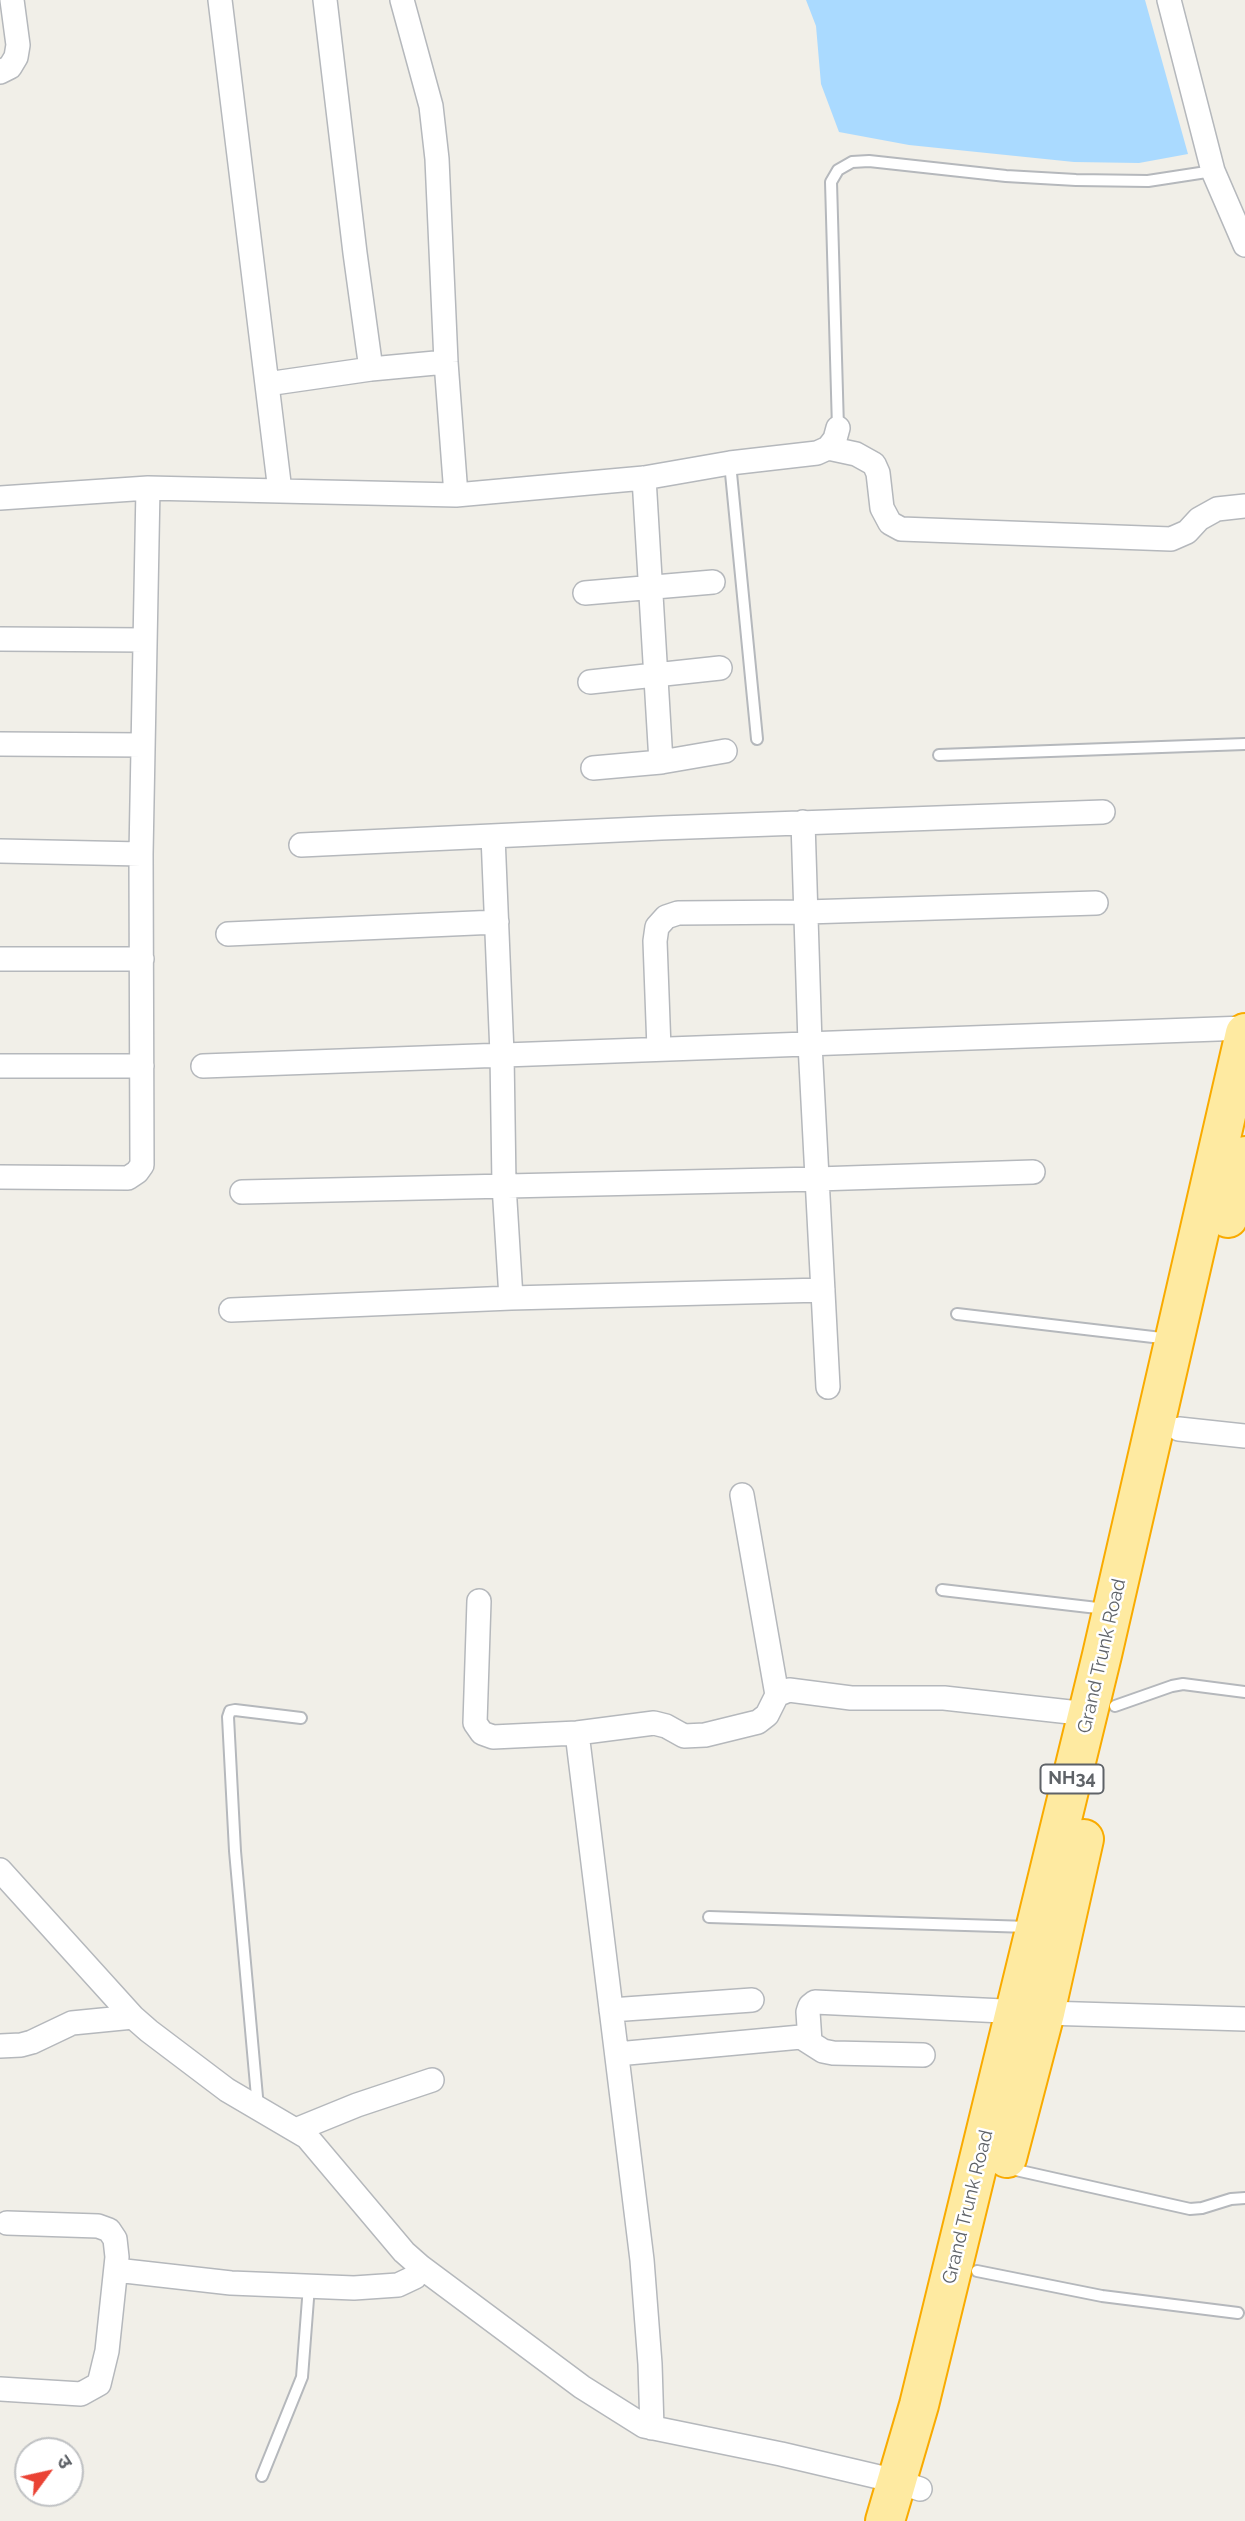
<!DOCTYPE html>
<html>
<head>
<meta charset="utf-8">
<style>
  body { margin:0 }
  #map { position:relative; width:1245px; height:2521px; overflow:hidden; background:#f1efe8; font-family:Raleway,"Noto Sans Devanagari",sans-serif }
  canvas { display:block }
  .north { position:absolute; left:14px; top:2437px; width:70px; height:70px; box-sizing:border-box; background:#fff; border:2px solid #bfc1c3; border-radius:50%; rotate:57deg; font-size:19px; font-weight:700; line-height:28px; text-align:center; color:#5f6368 }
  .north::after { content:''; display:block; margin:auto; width:24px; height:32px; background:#ea4335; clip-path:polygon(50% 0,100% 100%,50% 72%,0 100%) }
</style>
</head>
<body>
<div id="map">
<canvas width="1245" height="2521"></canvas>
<div class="north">उ</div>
</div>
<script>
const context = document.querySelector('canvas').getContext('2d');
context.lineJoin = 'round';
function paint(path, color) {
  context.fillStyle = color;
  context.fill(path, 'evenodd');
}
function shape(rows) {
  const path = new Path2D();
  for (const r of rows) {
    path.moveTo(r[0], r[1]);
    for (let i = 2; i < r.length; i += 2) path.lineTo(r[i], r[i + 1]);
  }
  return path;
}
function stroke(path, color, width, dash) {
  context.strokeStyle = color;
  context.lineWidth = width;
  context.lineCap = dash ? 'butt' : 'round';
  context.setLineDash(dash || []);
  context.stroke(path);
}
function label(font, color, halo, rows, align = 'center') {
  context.font = font + ' Raleway,sans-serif';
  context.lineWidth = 5;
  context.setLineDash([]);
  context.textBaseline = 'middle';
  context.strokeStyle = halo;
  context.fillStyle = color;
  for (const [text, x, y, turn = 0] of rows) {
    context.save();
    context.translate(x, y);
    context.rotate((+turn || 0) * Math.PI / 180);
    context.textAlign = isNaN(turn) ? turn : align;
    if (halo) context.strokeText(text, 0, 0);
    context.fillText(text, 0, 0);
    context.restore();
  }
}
paint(shape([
  [806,0,1145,0,1188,154,1139,163,1074,162,909,145,839,132,821,84,816,26]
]), '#aadaff');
const service = shape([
  [838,428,831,182,838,170,852,162,869,161,1006,176,1076,180,1148,181,1213,171],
  [730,463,757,739],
  [939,755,1245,744],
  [957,1314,1170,1339],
  [942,1590,1106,1609],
  [1115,1706,1172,1686,1183,1684,1245,1692],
  [709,1917,1029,1927],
  [258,2108,235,1851,228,1717,230,1711,235,1710,301,1718],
  [1007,2168,1190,2209,1202,2208,1231,2199,1245,2198],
  [977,2271,1102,2296,1238,2313],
  [262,2476,302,2377,309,2286]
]);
const minor = shape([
  [220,0,280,491],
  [325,0,355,253,371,369],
  [402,0,431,106,437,159,446,362,456,495],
  [1169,0,1213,171,1245,245],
  [0,72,10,67,16,57,18,45,12,0],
  [267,384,371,369,446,362],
  [828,448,856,454,874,464,878,473,882,508,890,523,901,529,1171,539,1187,532,1199,519,1217,509,1245,506],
  [644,478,661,762],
  [0,498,148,488,456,495,644,478,730,463,817,453,828,448,835,439,838,428],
  [585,593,713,582],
  [0,639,145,640],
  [590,682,720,668],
  [0,744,143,745],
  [593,768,661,762,725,751],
  [803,822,810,1044,828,1387],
  [493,836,502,1054,504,1185,511,1298],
  [301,845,661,828,1103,812],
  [0,851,141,854],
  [228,934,497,922],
  [0,959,142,959],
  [659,1049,655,941,657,927,666,917,678,913,806,912,1096,903],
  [0,1066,142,1066],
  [203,1066,1245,1028],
  [0,1177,128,1178,137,1172,142,1165,141,854,148,488],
  [242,1192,817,1179,1033,1172],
  [231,1310,511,1298,823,1290],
  [1179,1429,1245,1436],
  [742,1495,777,1695],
  [479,1601,475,1723,482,1733,493,1737,577,1733,654,1723,666,1726,684,1736,705,1735,758,1722,767,1715,777,1695,789,1690,851,1698,944,1698,1088,1714],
  [577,1733,642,2260,650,2364,652,2428],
  [0,1870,133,2017,149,2031,227,2090,307,2137,404,2252,421,2267,582,2387,644,2426,781,2454,896,2481,920,2489],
  [611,2010,752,2000],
  [810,2042,808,2012,810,2006,815,2002,1045,2013,1245,2019],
  [0,2046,21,2045,32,2042,72,2023,133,2017],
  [617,2054,801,2037,823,2051,833,2053,923,2055],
  [298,2129,357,2105,432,2080],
  [116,2270,231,2283,354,2288,398,2285,415,2277,421,2267],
  [0,2389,81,2394,99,2384,107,2351,117,2257,115,2239,109,2230,98,2226,7,2223]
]);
const trunk = shape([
  [1228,1218,1245,1156],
  [1007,2158,1045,2013,1084,1839],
  [885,2521,919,2405,1102,1655,1245,1033]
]);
stroke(service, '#b5b8bc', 14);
stroke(minor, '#b5b8bc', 26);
stroke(trunk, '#f9ab00', 42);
stroke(service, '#fff', 10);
stroke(minor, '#fff', 23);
stroke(trunk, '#feeaa1', 38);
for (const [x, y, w] of [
  [1072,1779,63]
]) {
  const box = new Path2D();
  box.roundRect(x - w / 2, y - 14.5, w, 29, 5);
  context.fillStyle = '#fff';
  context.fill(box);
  stroke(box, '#5f6368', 2);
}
label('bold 18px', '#5f6368', null, [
  ["NH34",1072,1779]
]);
label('19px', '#5f6368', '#fff', [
  ["Grand Trunk Road",1102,1656,-77],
  ["Grand Trunk Road",968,2207,-76]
]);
</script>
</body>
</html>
